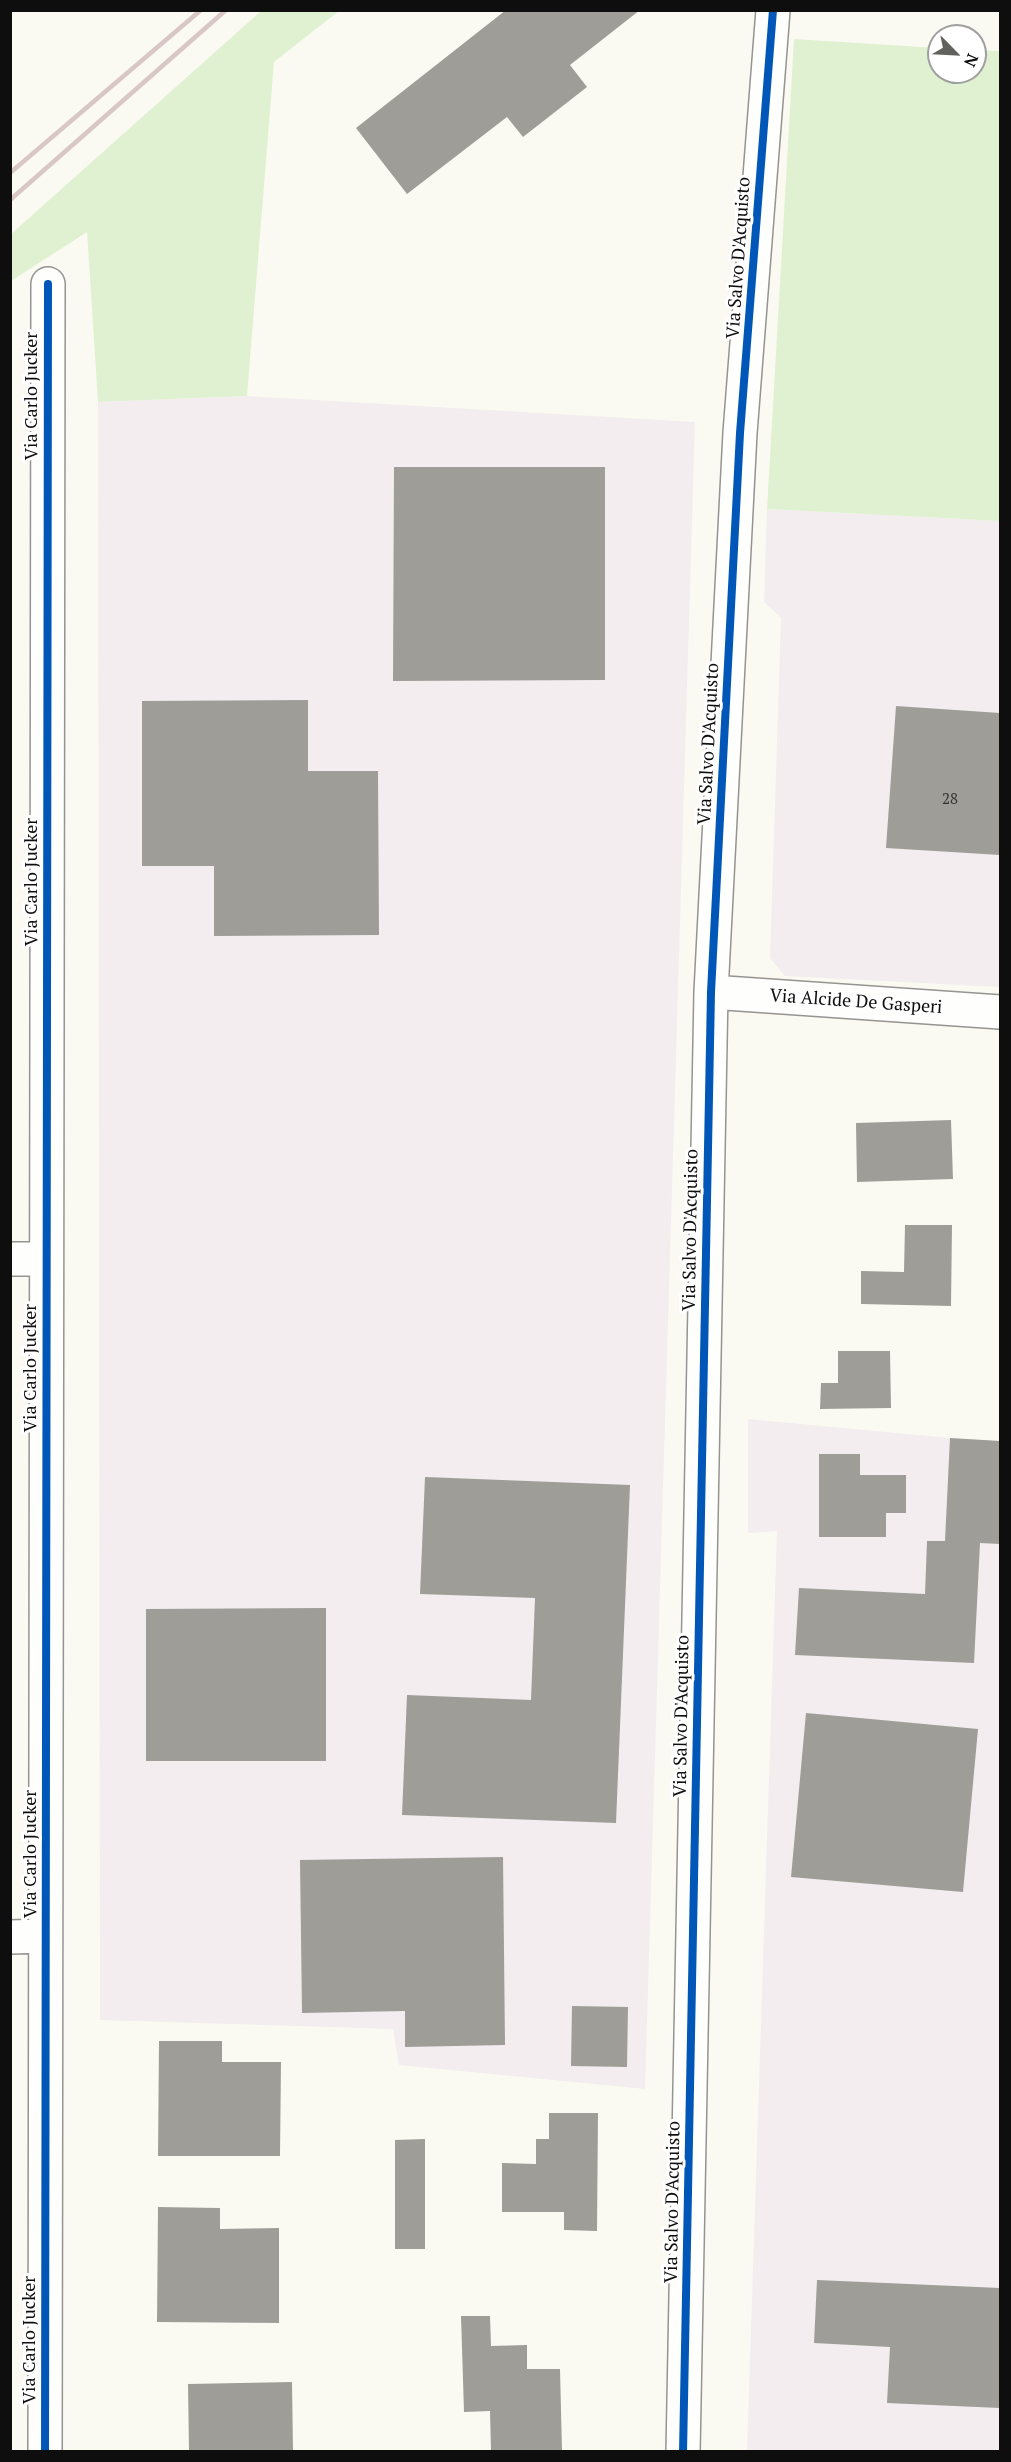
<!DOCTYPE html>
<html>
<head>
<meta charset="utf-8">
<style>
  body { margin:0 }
  #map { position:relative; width:1011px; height:2462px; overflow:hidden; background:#fbfaf2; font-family:"PT Serif",serif }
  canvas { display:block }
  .frame { position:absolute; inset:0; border:12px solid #0e0e0e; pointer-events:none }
  .north { position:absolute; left:927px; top:24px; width:60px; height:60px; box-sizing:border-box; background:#fff; border:2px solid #9f9f9f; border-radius:50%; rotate:114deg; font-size:16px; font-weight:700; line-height:24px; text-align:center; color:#0e0e0e }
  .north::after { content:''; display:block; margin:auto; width:21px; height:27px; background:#61615e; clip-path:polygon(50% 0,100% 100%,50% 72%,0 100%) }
</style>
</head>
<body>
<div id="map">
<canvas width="1011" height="2462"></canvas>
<div class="frame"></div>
<div class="north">N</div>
</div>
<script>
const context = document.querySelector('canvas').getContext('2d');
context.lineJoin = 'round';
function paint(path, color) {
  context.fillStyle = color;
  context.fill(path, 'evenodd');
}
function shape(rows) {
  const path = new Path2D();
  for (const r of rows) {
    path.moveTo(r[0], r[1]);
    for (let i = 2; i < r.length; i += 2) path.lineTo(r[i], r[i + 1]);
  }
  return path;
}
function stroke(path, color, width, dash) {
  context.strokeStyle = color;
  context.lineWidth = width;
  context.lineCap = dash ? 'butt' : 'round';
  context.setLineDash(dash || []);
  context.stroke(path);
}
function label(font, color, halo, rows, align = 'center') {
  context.font = font + ' "PT Serif",serif';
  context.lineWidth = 6;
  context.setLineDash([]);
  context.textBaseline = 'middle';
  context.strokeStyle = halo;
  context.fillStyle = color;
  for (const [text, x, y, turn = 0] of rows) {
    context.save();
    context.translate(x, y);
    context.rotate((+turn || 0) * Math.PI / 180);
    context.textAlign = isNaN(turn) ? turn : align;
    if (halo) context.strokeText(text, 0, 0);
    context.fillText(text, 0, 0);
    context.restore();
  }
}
paint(shape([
  [247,396,695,422,645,2089,399,2065,393,2029,100,2020,98,402],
  [767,509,1000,521,1000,987,785,976,770,958,781,618,764,602],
  [748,1419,950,1438,1000,1441,1000,2451,747,2452,777,1531,748,1533]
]), '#f3edef');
paint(shape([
  [261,11,339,11,274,62,247,396,98,402,87,232,11,281,11,234],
  [794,39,939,48,939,72,975,72,975,50,1000,51,1000,521,767,509]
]), '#e0f1d2');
paint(shape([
  [506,10,640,10,570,65,587,87,523,137,507,117,407,194,356,128],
  [394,467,605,467,605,680,393,681],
  [308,700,308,771,378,771,379,935,214,936,214,866,142,866,142,701],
  [896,706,1000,713,1000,855,886,848],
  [951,1120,953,1179,857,1182,856,1123],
  [905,1225,952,1225,951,1306,861,1304,861,1271,904,1272],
  [838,1351,890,1351,891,1408,820,1409,821,1383,838,1383],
  [950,1438,1000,1441,1000,1544,980,1543,974,1663,795,1655,799,1588,925,1594,927,1541,945,1541],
  [819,1454,860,1454,860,1475,906,1475,906,1513,886,1513,886,1537,819,1537],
  [425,1477,630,1485,616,1823,402,1815,407,1695,531,1700,535,1598,420,1594],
  [326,1608,326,1761,146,1761,146,1609],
  [806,1713,978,1729,963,1892,791,1877],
  [503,1857,505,2045,405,2047,405,2011,302,2013,300,1860],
  [572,2006,628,2007,627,2067,571,2066],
  [159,2041,222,2041,222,2062,281,2062,280,2156,158,2156],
  [549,2113,598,2113,597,2231,564,2230,564,2212,502,2212,502,2163,536,2164,536,2139,549,2139],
  [425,2139,425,2249,395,2249,395,2140],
  [158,2207,220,2208,220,2229,279,2228,279,2323,157,2322],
  [817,2280,1000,2288,1000,2408,887,2403,890,2347,814,2343],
  [461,2316,490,2316,491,2346,527,2345,527,2369,560,2369,562,2451,491,2451,490,2411,464,2412],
  [292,2382,293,2451,189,2451,188,2384]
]), '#9f9d98');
const minor = shape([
  [711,992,1000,1012],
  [10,1259,46,1259],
  [10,1937,45,1936],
  [45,2452,48,284],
  [683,2452,711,992,740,433,773,10]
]);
stroke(minor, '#959491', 36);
stroke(minor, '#fefefd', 33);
stroke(shape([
  [10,173,201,10],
  [10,200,226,10]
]), '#d8c7c3', 4.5);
stroke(shape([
  [45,2452,48,284],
  [683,2452,711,992,740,433,773,10]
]), '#0057b8', 8);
label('15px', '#323230', null, [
  ["28",950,800]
]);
label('18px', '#0e0e0e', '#fff', [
  ["Via Salvo D'Acquisto",739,258,-86],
  ["Via Carlo Jucker",32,396,-90],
  ["Via Salvo D'Acquisto",709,744,-87],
  ["Via Carlo Jucker",32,882,-90],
  ["Via Alcide De Gasperi",856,1002,4],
  ["Via Salvo D'Acquisto",691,1230,-89],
  ["Via Carlo Jucker",31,1368,-90],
  ["Via Salvo D'Acquisto",682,1716,-89],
  ["Via Carlo Jucker",31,1854,-90],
  ["Via Salvo D'Acquisto",673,2202,-89],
  ["Via Carlo Jucker",30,2340,-90]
]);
</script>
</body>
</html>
